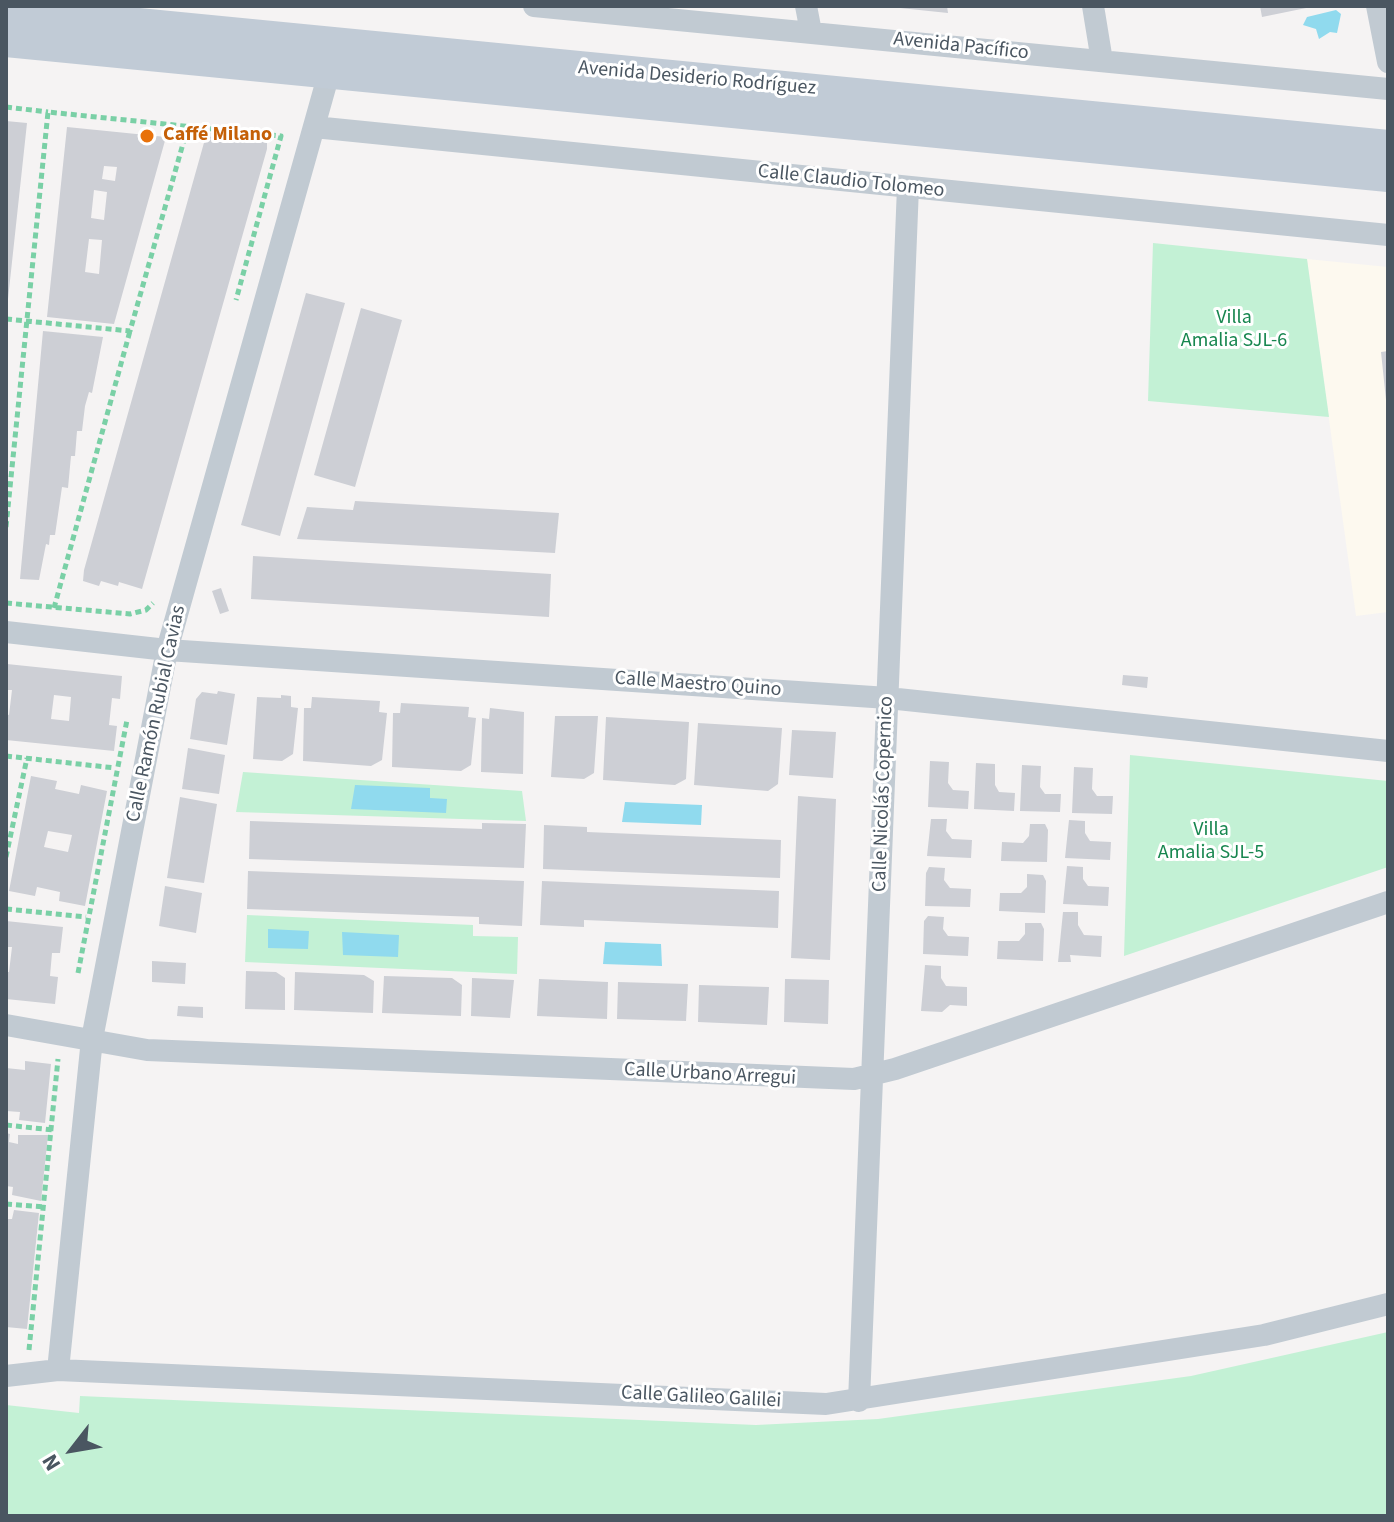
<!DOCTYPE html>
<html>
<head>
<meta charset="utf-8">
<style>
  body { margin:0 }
  #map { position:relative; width:1394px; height:1522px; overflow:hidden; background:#f5f3f3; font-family:"Source Sans 3",sans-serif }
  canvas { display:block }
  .frame { position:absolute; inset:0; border:8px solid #4a5661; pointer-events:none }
  .north { position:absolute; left:32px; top:1410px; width:80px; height:80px; -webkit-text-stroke:6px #fff; paint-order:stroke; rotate:239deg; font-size:22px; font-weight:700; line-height:32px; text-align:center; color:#4a5661 }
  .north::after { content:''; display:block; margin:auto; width:28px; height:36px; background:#4a5661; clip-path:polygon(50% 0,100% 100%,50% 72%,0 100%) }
</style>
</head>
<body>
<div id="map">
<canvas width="1394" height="1522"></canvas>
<div class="frame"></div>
<div class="north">N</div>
</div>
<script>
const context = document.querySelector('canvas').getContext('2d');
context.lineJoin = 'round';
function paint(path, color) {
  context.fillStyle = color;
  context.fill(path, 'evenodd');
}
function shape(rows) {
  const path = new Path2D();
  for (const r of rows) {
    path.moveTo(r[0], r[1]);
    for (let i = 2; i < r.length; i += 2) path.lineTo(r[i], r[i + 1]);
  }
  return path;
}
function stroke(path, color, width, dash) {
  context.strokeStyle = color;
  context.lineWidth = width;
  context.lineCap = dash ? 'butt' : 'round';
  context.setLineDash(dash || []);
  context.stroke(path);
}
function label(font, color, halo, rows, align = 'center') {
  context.font = font + ' "Source Sans 3",sans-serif';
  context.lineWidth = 6;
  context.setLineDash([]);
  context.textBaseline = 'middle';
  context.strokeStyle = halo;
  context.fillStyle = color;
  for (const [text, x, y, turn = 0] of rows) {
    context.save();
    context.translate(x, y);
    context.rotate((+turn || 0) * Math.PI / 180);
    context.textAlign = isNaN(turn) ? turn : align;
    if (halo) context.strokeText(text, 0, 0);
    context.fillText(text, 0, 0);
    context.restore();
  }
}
paint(shape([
  [1307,259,1388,267,1388,612,1356,616]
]), '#fdf9ef');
paint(shape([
  [1153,243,1307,259,1329,417,1148,401],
  [1130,755,1388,781,1388,867,1124,956],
  [243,772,522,791,526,821,236,812],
  [247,915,473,925,473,936,518,937,517,974,245,962],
  [1388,1332,1388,1516,6,1516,6,1405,79,1413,80,1396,756,1425,878,1419,1191,1376]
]), '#c3f1d5');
paint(shape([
  [1336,10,1341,14,1337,33,1330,32,1319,39,1316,29,1303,25,1307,17],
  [355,785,430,788,430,798,447,799,446,813,351,809],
  [625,802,702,805,701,825,622,822],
  [268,929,309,931,308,949,268,948],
  [342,932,399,935,398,957,343,955],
  [605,942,661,944,662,966,603,964]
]), '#90daee');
paint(shape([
  [900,6,947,6,948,13,900,8],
  [1260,6,1311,6,1311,7,1262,17],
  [6,121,27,123,8,299,6,299],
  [67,127,166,137,114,324,47,317],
  [104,166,117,167,115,181,102,179],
  [94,190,107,192,104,220,91,218],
  [89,239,102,240,99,274,85,272],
  [207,132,232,138,232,135,250,140,253,136,267,140,267,149,142,589,119,582,118,586,101,581,99,586,83,581,84,570],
  [306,293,345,303,280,536,241,525],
  [361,308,402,320,355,487,314,475],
  [43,331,103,337,92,393,89,392,85,406,82,431,77,431,75,456,71,456,68,488,62,487,55,535,50,535,49,545,46,544,39,580,20,579],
  [1388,351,1388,400,1386,400,1381,352],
  [355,501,559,513,555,553,297,539,307,507,353,510],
  [253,556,551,574,549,617,251,599],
  [221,588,229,611,220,614,212,591],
  [7,664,122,676,120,699,112,698,109,725,117,726,114,751,6,740,6,714,9,715,12,690,6,690],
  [54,695,71,697,69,721,51,719],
  [1123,675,1148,677,1147,688,1122,685],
  [218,691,235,694,227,745,190,739,196,699,202,692,217,694],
  [281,695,291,696,291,707,298,708,293,754,282,761,253,759,257,697,281,698],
  [312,697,380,701,379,712,387,713,382,760,371,766,303,761,304,708,311,708],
  [401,703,469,707,468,717,476,718,471,765,461,771,392,767,393,713,400,713],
  [490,708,524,712,523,774,481,772,482,718,489,719],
  [555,716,598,716,594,773,584,779,551,777],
  [606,717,689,722,686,779,675,785,603,780],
  [698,723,782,728,778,784,768,791,694,785],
  [792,730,836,732,833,778,789,775],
  [188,748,225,755,219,794,182,789],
  [930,761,949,762,948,783,953,790,969,791,968,809,928,807],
  [976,763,995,764,995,785,999,792,1015,793,1014,811,974,809],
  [1022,765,1041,766,1040,787,1045,794,1061,794,1060,812,1020,811],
  [1074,767,1093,768,1092,789,1097,796,1113,796,1112,814,1072,813],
  [31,776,57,781,55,789,79,794,81,785,107,791,85,906,59,901,60,892,37,887,35,896,9,891],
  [48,831,72,835,68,852,44,847],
  [798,796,836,799,830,960,791,958],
  [180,797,217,804,204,883,167,878],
  [931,819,947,819,946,831,952,839,972,840,971,858,927,856],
  [1069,820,1085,821,1085,833,1090,841,1111,842,1110,860,1065,858],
  [250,821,482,829,482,823,526,824,524,868,249,859],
  [1030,824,1045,824,1048,830,1047,862,1001,861,1002,842,1023,843,1029,836],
  [544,825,587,827,587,832,781,840,780,878,543,869],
  [1067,866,1083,867,1083,879,1088,886,1109,887,1108,906,1063,904],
  [929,867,945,868,944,880,950,888,971,889,970,907,925,906,926,873],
  [248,871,524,881,522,926,479,924,479,917,247,909],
  [1027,874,1043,875,1046,881,1045,913,999,911,1000,893,1021,893,1027,887],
  [542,881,779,891,778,928,584,920,584,927,540,925],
  [165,886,202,893,196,933,159,926],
  [1063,912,1078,912,1078,925,1084,935,1102,936,1101,957,1070,955,1071,962,1058,962],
  [928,916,944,917,943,929,948,936,969,937,968,956,923,954,924,921],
  [6,921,63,927,60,953,52,953,50,976,58,977,55,1004,6,999,6,972,9,972,12,947,6,947],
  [1025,923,1041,923,1044,929,1043,961,997,959,998,941,1019,941,1025,934],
  [152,961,186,963,185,984,152,982],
  [925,965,941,966,941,978,946,986,967,987,967,1006,950,1005,942,1012,921,1011],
  [246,971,276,972,285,978,285,1010,245,1009],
  [295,972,364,975,374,981,373,1013,294,1010],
  [384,976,452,978,462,985,461,1016,382,1013],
  [472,978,514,980,510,1018,471,1016],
  [539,979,608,982,607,1019,537,1016],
  [785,979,829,980,828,1024,784,1022],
  [618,982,688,984,686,1021,617,1019],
  [699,985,769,987,767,1025,698,1022],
  [178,1006,203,1007,203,1018,177,1016],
  [25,1061,51,1064,45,1123,19,1120,20,1112,6,1111,6,1068,25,1070],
  [6,1133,10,1134,9,1142,18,1144,18,1135,48,1135,41,1201,12,1195,13,1187,6,1186],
  [14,1210,39,1213,27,1329,6,1327,6,1219,12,1219]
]), '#cdcfd5');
stroke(shape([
  [6,107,48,112],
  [6,319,130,331,188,126],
  [6,527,48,112,281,136,236,300],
  [6,603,130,614,146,610,153,603],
  [54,608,130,331],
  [6,756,115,768],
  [6,857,27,758],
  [6,909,86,917],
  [78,973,127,720],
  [6,1125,53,1130],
  [6,1204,45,1207],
  [29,1350,58,1059]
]), '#7ad0a6', 5, [6, 4]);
stroke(shape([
  [534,6,1388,89],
  [806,6,811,32],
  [1093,6,1102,61],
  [1377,6,1388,62],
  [314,127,1388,235],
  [6,632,167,650,888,698,1388,751],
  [6,1025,147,1050,854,1079,895,1069,1388,902],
  [58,1370,92,1039,167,650,329,73],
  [6,1376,58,1370,826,1404,1264,1335,1388,1304],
  [859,1401,908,187]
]), '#c1cad2', 22);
stroke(shape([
  [6,11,1388,146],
  [6,41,1388,176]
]), '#c1cbd6', 32);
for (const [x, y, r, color] of [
  [147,136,8,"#e8710a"]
]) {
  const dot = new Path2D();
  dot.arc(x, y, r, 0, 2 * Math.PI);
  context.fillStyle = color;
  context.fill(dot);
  stroke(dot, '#fff', 3);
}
label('20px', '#4a5661', '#fff', [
  ["Avenida Pacífico",961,47,6],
  ["Avenida Desiderio Rodríguez",697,79,5],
  ["Calle Claudio Tolomeo",851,182,6],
  ["Calle Maestro Quino",698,685,4],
  ["Calle Ramón Rubial Cavias",157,714,-78],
  ["Calle Nicolás Copernico",884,794,-88],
  ["Calle Urbano Arregui",710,1075,3],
  ["Calle Galileo Galilei",701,1398,3]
]);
label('bold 20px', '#c56008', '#fff', [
  ["Caffé Milano",163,136]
], 'left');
label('20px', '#17864f', '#fff', [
  ["Villa",1234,319],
  ["Amalia SJL-6",1234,342],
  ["Villa",1211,831],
  ["Amalia SJL-5",1211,854]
]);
</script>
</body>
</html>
